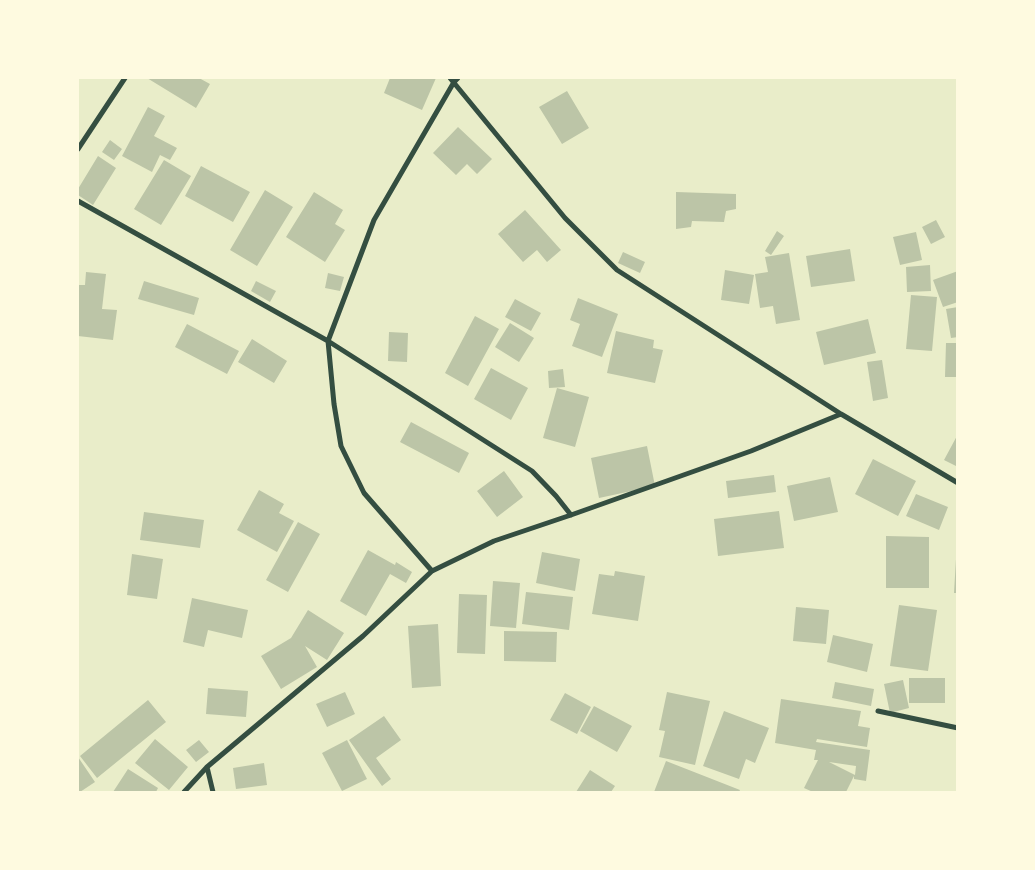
<!DOCTYPE html>
<html>
<head>
<meta charset="utf-8">
<style>
  body { margin:0 }
  #map { position:relative; width:1035px; height:870px; overflow:hidden; background:#e9edc9; font-family:Cabin,sans-serif }
  canvas { display:block }
  .frame { position:absolute; inset:0; border:79px solid #fefae0; pointer-events:none }
</style>
</head>
<body>
<div id="map">
<canvas width="1035" height="870"></canvas>
<div class="frame"></div>
</div>
<script>
const context = document.querySelector('canvas').getContext('2d');
context.lineJoin = 'round';
function paint(path, color) {
  context.fillStyle = color;
  context.fill(path, 'evenodd');
}
function shape(rows) {
  const path = new Path2D();
  for (const r of rows) {
    path.moveTo(r[0], r[1]);
    for (let i = 2; i < r.length; i += 2) path.lineTo(r[i], r[i + 1]);
  }
  return path;
}
function stroke(path, color, width, dash) {
  context.strokeStyle = color;
  context.lineWidth = width;
  context.lineCap = dash ? 'butt' : 'round';
  context.setLineDash(dash || []);
  context.stroke(path);
}
paint(shape([
  [147,78,199,78,210,84,196,108],
  [390,78,436,78,422,110,384,93],
  [567,91,589,128,562,144,539,107],
  [148,107,165,116,154,136,177,148,170,160,160,155,152,172,122,156],
  [458,127,492,159,477,174,467,164,456,175,433,153],
  [110,140,122,149,114,160,102,152],
  [98,156,116,168,93,205,78,195,78,189],
  [164,160,191,176,161,225,134,209],
  [201,166,250,192,233,222,185,196],
  [265,190,293,207,257,266,230,250],
  [314,192,343,210,335,224,345,230,325,262,286,237],
  [676,192,736,194,736,209,726,211,724,222,692,221,691,227,676,229],
  [525,210,561,250,547,262,537,250,523,262,498,234],
  [936,220,945,237,931,244,922,227],
  [777,231,784,236,771,255,765,251],
  [916,232,922,260,900,265,893,237],
  [850,249,855,281,811,287,806,256],
  [623,252,645,262,640,273,618,263],
  [789,253,800,320,776,324,773,306,760,308,755,274,768,272,765,257],
  [930,265,931,291,907,292,906,267],
  [725,270,754,275,749,304,721,300],
  [958,271,958,302,943,307,933,280],
  [86,272,106,274,102,309,117,310,113,340,78,336,78,285,85,285],
  [328,273,344,277,340,291,325,288],
  [144,281,199,298,194,315,138,299],
  [256,281,276,291,270,302,251,291],
  [911,295,937,297,932,351,906,349],
  [578,298,618,314,602,357,572,346,580,324,570,320],
  [515,299,541,313,531,331,505,317],
  [958,307,958,337,951,338,946,309],
  [475,316,499,329,468,386,445,373],
  [868,319,876,353,824,365,816,332],
  [510,323,534,338,519,362,495,347],
  [187,324,239,351,227,374,175,347],
  [616,331,654,340,653,348,663,350,655,383,607,373],
  [389,332,408,333,407,362,388,361],
  [252,339,287,361,274,383,238,362],
  [946,343,958,343,958,377,945,377],
  [882,360,888,398,873,401,867,362],
  [491,368,528,388,511,420,474,399],
  [563,369,565,387,549,388,548,371],
  [557,388,589,397,575,447,543,438],
  [411,422,469,453,459,473,400,442],
  [958,434,958,467,944,460],
  [647,446,655,486,599,498,591,458],
  [873,459,916,481,898,516,855,494],
  [504,471,523,497,497,517,477,491],
  [774,475,776,492,728,498,726,481],
  [830,477,838,512,794,521,787,486],
  [259,490,284,504,279,513,294,521,277,552,237,530],
  [916,494,948,507,939,530,906,516],
  [779,511,784,548,718,556,714,519],
  [144,512,204,520,200,548,140,540],
  [298,522,320,534,288,592,266,580],
  [886,536,929,537,929,588,886,588],
  [368,550,395,565,396,562,412,572,406,583,390,574,366,616,340,601],
  [542,552,580,559,575,591,536,583],
  [132,554,163,559,157,599,127,595],
  [956,559,958,559,958,593,954,593],
  [615,571,645,576,638,621,592,614,599,574,614,576],
  [493,581,520,583,516,628,490,626],
  [526,592,573,597,569,630,522,624],
  [459,594,487,595,485,654,457,653],
  [192,598,248,610,242,638,208,630,204,647,183,642],
  [899,605,937,610,928,671,890,666],
  [796,607,829,610,826,644,793,641],
  [308,610,344,633,327,660,305,646,317,667,281,689,261,656,291,638],
  [438,624,441,686,412,688,408,626],
  [504,631,557,632,556,662,504,661],
  [833,635,873,644,867,672,827,662],
  [909,678,945,678,945,703,909,703],
  [903,680,909,708,890,713,884,684],
  [835,682,874,689,871,706,832,698],
  [208,688,248,691,246,717,206,714],
  [345,692,355,714,327,727,316,704],
  [667,692,710,701,695,765,659,757,665,731,659,730],
  [565,693,591,707,577,734,550,720],
  [781,699,861,711,858,726,870,728,867,747,817,739,816,742,870,750,866,781,854,779,854,776,846,792,813,792,804,788,818,760,814,760,816,750,775,743],
  [829,762,856,766,855,775],
  [148,700,166,722,97,778,80,756],
  [594,706,632,726,617,752,580,731],
  [724,711,769,728,755,763,746,759,739,779,703,766],
  [384,716,401,740,376,758,391,779,382,786,349,740],
  [155,739,188,767,169,790,135,763],
  [199,740,209,752,196,762,186,750],
  [347,740,367,779,342,791,322,753],
  [78,757,95,782,80,792,78,792],
  [666,761,740,790,739,792,654,792],
  [264,763,267,785,236,789,233,768],
  [128,769,158,788,156,792,113,792],
  [590,770,615,786,611,792,576,792]
]), '#bcc5a7');
stroke(shape([
  [450,78,565,218,617,270,841,414,958,483],
  [78,149,125,78],
  [78,201,328,341,532,471,556,496,571,515],
  [432,571,364,493,341,446,334,404,328,341,374,220,454,82,458,78],
  [878,711,958,728],
  [207,767,213,792],
  [184,792,207,767,363,636,432,571,494,541,571,515,751,451,841,414]
]), '#344e41', 5);
</script>
</body>
</html>
